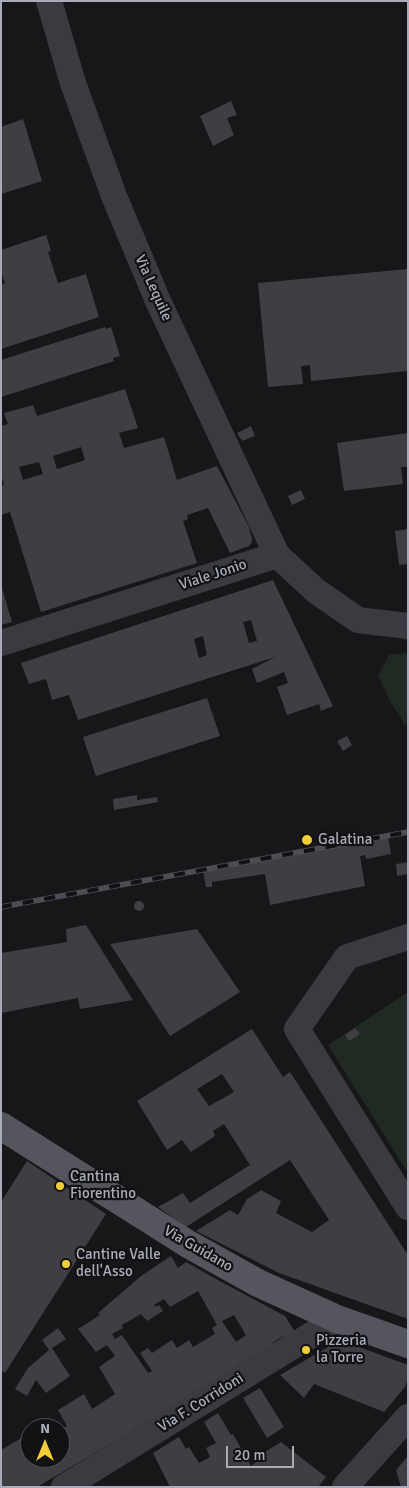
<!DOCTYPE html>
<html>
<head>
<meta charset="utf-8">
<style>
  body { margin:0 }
  #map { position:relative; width:409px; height:1488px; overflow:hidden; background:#171719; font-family:Signika,sans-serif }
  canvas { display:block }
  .frame { position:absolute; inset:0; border:2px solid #a9acb9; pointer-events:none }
  .north { position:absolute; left:20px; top:1418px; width:50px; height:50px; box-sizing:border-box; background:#121214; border:1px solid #4e5056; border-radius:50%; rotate:0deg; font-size:14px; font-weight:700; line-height:20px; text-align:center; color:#a9acb9 }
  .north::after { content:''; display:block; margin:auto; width:18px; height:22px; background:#f3cd36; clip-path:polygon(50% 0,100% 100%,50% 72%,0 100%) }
  .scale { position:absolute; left:226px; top:1446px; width:68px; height:22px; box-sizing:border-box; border:2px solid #a9acb9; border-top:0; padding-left:6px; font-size:15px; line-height:18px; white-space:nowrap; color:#a9acb9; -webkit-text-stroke:4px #121214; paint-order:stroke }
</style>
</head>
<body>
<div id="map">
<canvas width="409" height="1488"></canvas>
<div class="frame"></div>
<div class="north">N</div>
<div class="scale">20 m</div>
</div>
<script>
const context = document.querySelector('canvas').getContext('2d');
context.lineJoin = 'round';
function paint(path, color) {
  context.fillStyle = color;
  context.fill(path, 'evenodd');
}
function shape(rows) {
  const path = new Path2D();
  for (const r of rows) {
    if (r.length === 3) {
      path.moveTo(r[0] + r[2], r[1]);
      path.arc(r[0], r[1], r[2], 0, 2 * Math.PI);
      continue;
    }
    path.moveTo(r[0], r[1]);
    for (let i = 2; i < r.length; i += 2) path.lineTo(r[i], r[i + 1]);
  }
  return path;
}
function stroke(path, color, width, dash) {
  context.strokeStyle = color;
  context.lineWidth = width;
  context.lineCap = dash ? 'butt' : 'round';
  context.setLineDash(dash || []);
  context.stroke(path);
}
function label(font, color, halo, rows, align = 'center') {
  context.font = font + ' Signika,sans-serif';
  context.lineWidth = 4.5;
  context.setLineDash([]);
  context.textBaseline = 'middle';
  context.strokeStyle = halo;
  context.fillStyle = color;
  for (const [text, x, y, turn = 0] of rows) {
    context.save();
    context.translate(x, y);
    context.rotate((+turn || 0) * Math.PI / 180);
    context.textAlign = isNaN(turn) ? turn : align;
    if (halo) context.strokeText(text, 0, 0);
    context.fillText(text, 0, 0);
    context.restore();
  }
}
paint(shape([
  [408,653,408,724,405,725,390,701,378,676,389,655],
  [408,992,408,1173,328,1045]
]), '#212923');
paint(shape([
  [231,101,237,115,227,118,234,135,213,146,200,116],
  [23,119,42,181,1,194,1,127],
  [46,235,51,251,48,252,58,283,86,274,99,317,1,349,1,285,5,283,1,272,1,250],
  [408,269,408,371,311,381,310,365,301,366,303,384,268,387,258,283],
  [105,327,106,329,111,327,120,356,113,358,114,361,1,397,1,360],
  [125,389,138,428,119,433,124,448,164,437,177,480,217,466,249,527,252,539,252,542,249,546,230,553,208,508,187,515,188,519,183,521,197,563,41,612,10,512,1,515,1,486,4,485,1,474,1,426,8,424,4,413,33,405,37,416],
  [81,447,85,460,57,469,53,456],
  [39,462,43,474,23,480,19,467],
  [251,426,255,436,242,441,237,433],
  [408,433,408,467,401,467,403,484,344,491,337,443],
  [301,490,305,499,292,505,288,496],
  [408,529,408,564,399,565,395,531],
  [273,580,333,706,321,711,319,704,287,715,277,687,288,683,284,672,257,683,252,669,275,657,78,720,69,695,52,700,46,679,29,684,21,663],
  [251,620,257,641,249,643,243,622],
  [203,636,207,655,199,658,194,639],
  [1,585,12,622,1,625],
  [207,698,220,736,96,776,83,737],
  [347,736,352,745,343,751,337,741],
  [137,795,137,800,157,797,158,802,114,810,113,799],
  [388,835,391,854,366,859,365,855,360,856,365,886,270,905,265,874,212,882,212,887,206,887,203,871],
  [408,862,408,874,397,876,396,864],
  [139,906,5],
  [86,925,133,1000,80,1009,78,998,1,1013,1,953,67,942,66,929],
  [197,929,240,992,170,1036,110,944],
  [355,1028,360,1034,349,1041,345,1035],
  [252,1029,283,1077,290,1072,408,1255,408,1319,279,1273,196,1231,230,1210,238,1215,247,1199,261,1190,281,1201,276,1213,312,1232,329,1220,290,1160,186,1227,158,1207,183,1193,190,1203,250,1165,224,1124,213,1131,215,1136,191,1152,182,1140,167,1150,137,1101],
  [222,1074,234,1092,209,1106,197,1089],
  [27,1161,106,1214,5,1373,1,1370,1,1202],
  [171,1256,178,1268,186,1262,216,1279,285,1316,295,1332,284,1339,283,1336,272,1343,275,1346,37,1487,1,1487,1,1450,30,1433,30,1458,60,1458,60,1430,67,1426,58,1410,84,1394,92,1409,115,1394,99,1367,115,1356,107,1345,96,1352,78,1329,100,1315,98,1313,141,1276],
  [198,1291,217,1325,212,1328,215,1334,193,1347,189,1340,177,1348,172,1340,152,1353,148,1348,140,1353,152,1371,148,1373,122,1335,115,1339,112,1334,123,1328,122,1325,141,1314,147,1321,163,1311,159,1305,155,1307,154,1305,164,1299,170,1307],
  [234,1315,246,1335,236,1342,222,1321],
  [58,1328,66,1339,52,1348,70,1376,46,1393,36,1380,27,1396,15,1389,28,1368,49,1350,42,1340],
  [340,1340,408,1365,408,1378,405,1387,384,1412,314,1384,304,1398,280,1375],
  [260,1388,284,1427,267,1438,243,1398],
  [218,1413,231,1435,233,1434,251,1466,259,1460,257,1457,281,1442,326,1477,318,1487,170,1487,153,1453,179,1437,186,1449,189,1447,199,1463,210,1457,206,1448,216,1443,204,1422],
  [408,1456,408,1487,401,1487,396,1470]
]), '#3f3f43');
stroke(shape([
  [49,1,73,83,114,196,158,301,277,555,316,591,358,620,408,626],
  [1,643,277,555],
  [408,937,347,957,297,1029,408,1207],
  [64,1487,337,1319],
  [345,1487,408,1417]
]), '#3a3a40', 26);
stroke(shape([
  [1,1126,188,1244,258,1283,337,1319,408,1344]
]), '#54555d', 28);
const rail = shape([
  [1,907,408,832]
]);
stroke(rail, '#4d4e55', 5.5);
stroke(rail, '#121214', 4, [11]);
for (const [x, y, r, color] of [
  [307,840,6,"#f3cd36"],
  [60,1186,5,"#f3cd36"],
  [66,1264,5,"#f3cd36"],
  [306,1350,5,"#f3cd36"]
]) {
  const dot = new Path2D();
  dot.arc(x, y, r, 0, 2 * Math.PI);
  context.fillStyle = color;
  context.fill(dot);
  stroke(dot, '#121214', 2);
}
label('15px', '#a9acb9', '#121214', [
  ["Via Lequile",153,288,66],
  ["Viale Jonio",213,575,-18],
  ["Via Guidano",198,1249,30],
  ["Via F. Corridoni",201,1403,-32]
]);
label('15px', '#a9acb9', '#121214', [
  ["Galatina",318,840],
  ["Cantina",70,1177],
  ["Fiorentino",70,1194],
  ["Cantine Valle",76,1255],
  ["dell'Asso",76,1272],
  ["Pizzeria",316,1341],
  ["la Torre",316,1358]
], 'left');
</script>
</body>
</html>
